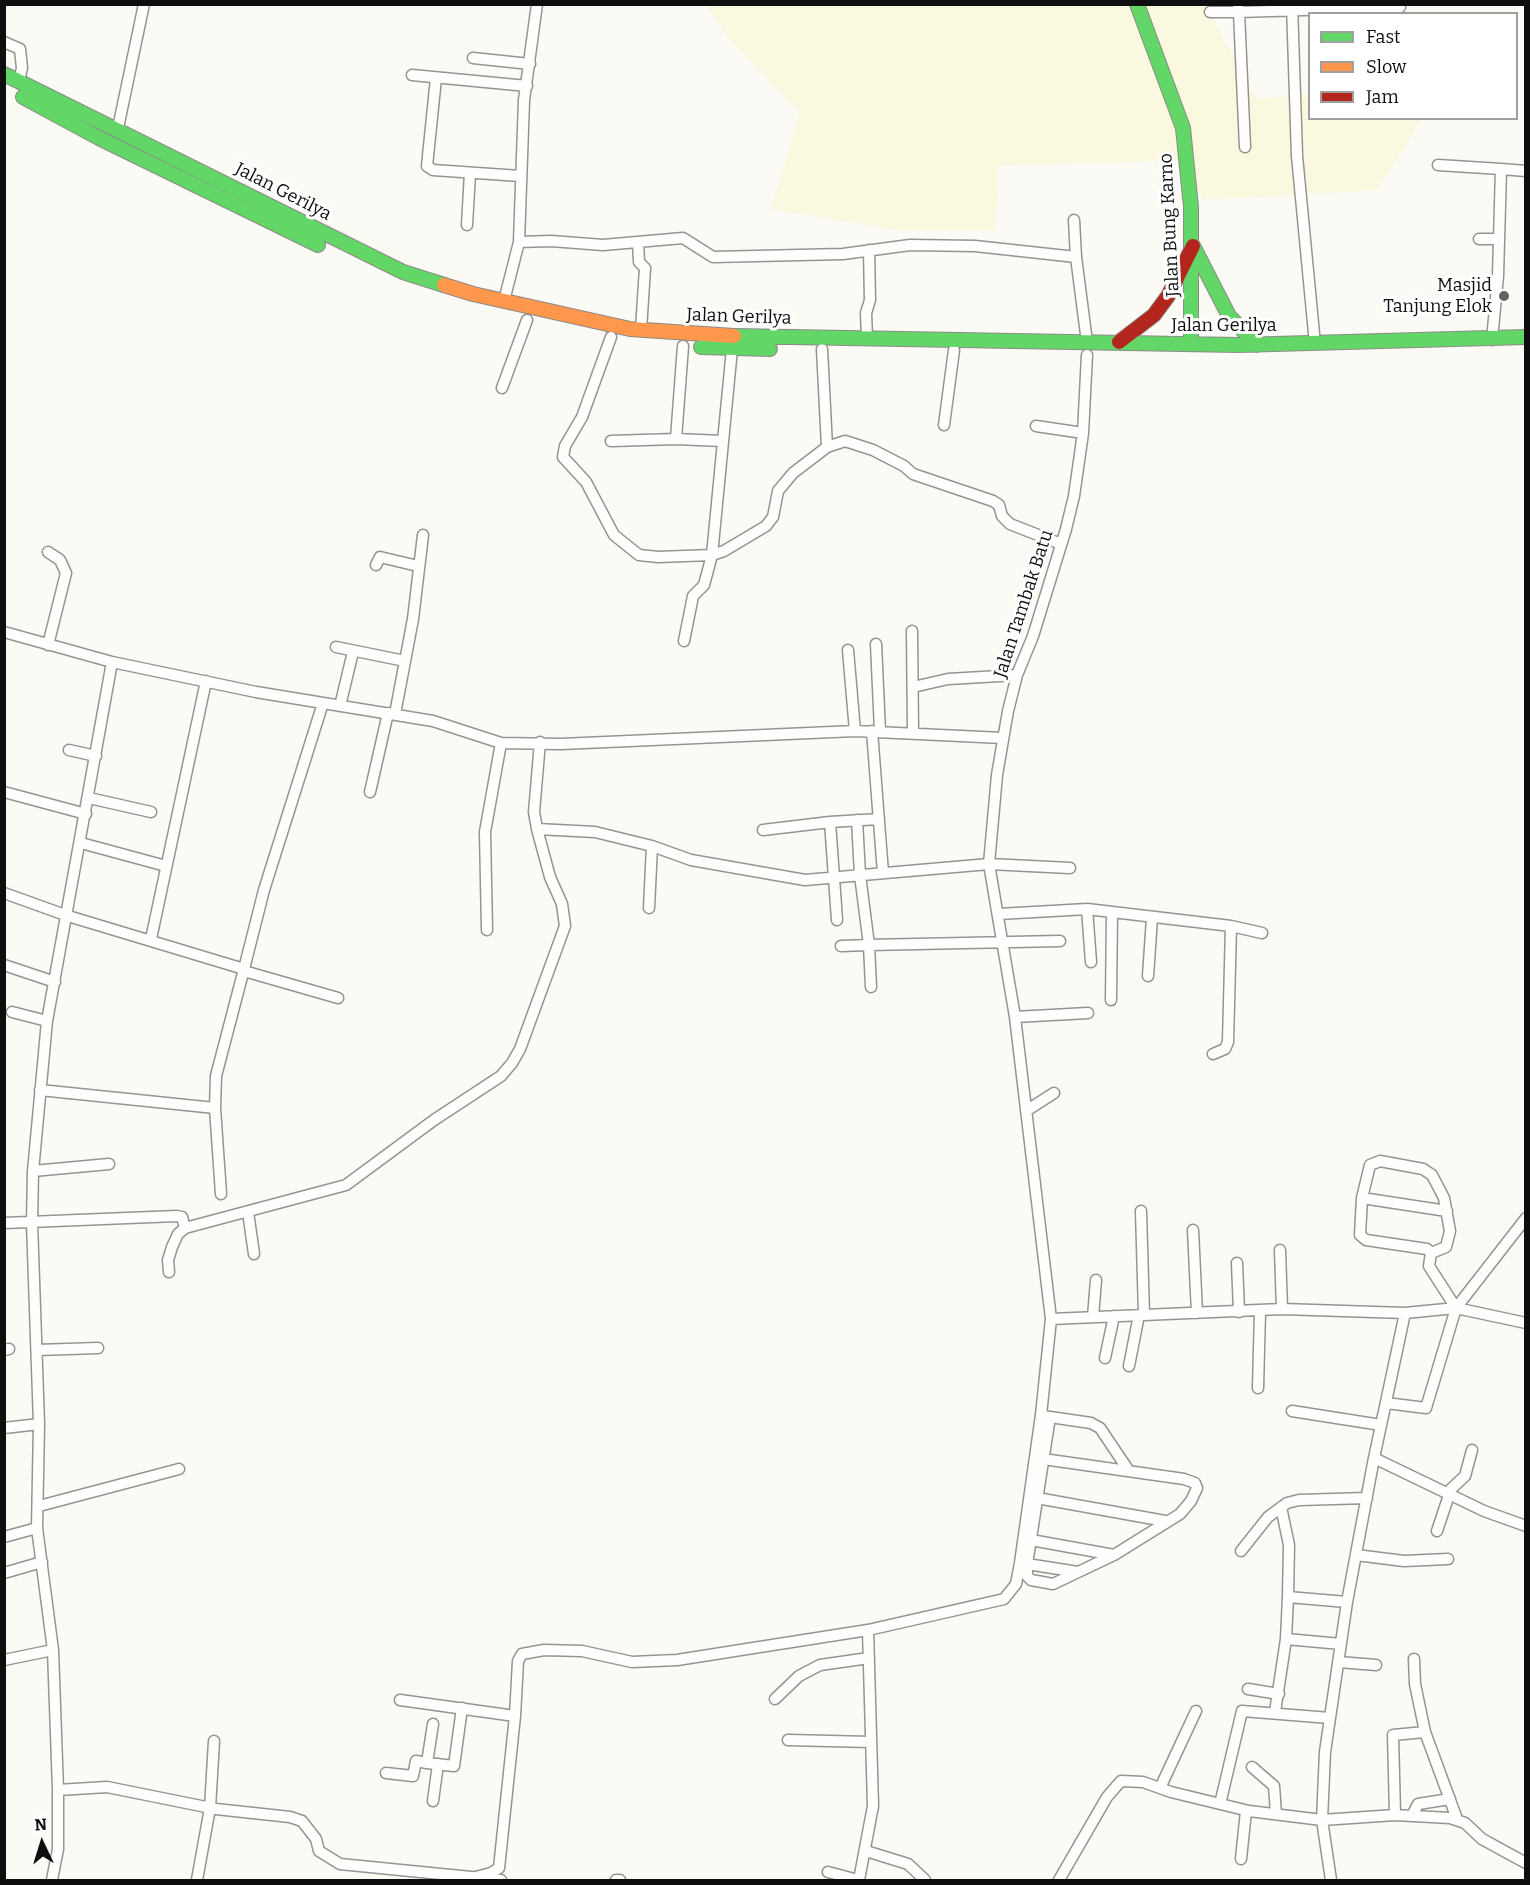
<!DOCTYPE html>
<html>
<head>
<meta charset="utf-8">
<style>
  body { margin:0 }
  #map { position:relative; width:1530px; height:1885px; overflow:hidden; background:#fcfaf4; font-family:Bitter,serif }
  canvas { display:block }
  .frame { position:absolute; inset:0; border:6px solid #0e0e0e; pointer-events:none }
  .legend { position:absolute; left:1308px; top:12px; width:210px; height:108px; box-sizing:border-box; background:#fff; border:2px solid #9f9f9f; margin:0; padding:8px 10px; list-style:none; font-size:18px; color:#0e0e0e }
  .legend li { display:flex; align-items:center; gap:12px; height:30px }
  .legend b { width:30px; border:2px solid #9f9f9f }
  .north { position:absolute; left:12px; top:1813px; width:60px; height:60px; -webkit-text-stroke:4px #fff; paint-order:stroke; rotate:356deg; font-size:16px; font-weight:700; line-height:24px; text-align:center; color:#0e0e0e }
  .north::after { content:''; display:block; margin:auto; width:21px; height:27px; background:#0e0e0e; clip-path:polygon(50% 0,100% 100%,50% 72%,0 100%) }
</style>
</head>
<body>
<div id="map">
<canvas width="1530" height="1885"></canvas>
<div class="frame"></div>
<ul class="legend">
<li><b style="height:8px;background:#63d668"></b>Fast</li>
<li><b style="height:8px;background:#ff974d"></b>Slow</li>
<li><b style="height:8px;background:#b3261e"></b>Jam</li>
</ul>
<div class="north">N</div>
</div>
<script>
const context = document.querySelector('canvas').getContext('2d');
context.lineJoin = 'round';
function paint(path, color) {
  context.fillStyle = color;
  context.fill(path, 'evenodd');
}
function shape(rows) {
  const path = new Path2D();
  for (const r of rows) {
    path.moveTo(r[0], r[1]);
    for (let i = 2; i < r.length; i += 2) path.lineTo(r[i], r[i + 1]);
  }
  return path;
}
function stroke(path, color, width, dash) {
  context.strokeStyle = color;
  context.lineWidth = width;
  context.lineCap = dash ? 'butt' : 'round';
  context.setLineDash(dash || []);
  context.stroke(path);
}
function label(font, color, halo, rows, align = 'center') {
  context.font = font + ' Bitter,serif';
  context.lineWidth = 6;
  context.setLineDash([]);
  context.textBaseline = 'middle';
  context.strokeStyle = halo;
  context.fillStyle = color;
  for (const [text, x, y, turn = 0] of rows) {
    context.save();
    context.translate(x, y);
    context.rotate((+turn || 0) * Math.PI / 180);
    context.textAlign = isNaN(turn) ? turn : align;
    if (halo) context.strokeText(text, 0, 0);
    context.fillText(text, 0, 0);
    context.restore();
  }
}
paint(shape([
  [705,5,1205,5,1257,99,1309,93,1310,118,1422,119,1377,190,1204,200,1179,161,997,165,996,230,899,230,771,209,800,112,732,43]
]), '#faf8df');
const street = shape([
  [1238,4,1239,12,1400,7],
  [1292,4,1297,156,1315,344],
  [1210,12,1239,12,1245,147],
  [4,42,20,49,22,68,19,81],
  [473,58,530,64],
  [412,75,527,86],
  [436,78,427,166,433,170,520,176],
  [118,128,144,4],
  [1438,165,1501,169],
  [1074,220,1076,257],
  [467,225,470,173],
  [1479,239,1499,239],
  [519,242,551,241,603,245,683,238,713,257,843,254,910,245,975,246,1076,257,1087,342],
  [638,242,639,262,645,268,641,330],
  [504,301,519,242,524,100,537,4],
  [611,337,582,417,565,446,563,457,586,482,614,535,639,555,658,557,712,555,724,551,766,526,773,517,778,491,793,473,827,447,845,441,873,450,904,466,913,474,993,501,999,505,1002,516,1010,524,1061,544],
  [867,338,866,313,870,300,869,250],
  [1492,340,1498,276,1501,169,1526,171],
  [822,349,827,447],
  [502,388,527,320],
  [944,425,954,350],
  [1036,426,1083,433],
  [676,439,683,346],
  [611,441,676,439,722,441],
  [48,552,60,560,66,573,48,645],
  [376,565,380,557,418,566],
  [912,631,913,733],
  [4,632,112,662,256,692,433,721,501,743,561,744,855,731,1003,738],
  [684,641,693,596,704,585,712,555,732,349],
  [876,644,880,731],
  [336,647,405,661],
  [848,650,855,731],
  [913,687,948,679,1017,675],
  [340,706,352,656],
  [395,714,413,619,423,535],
  [872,731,883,873],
  [540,742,534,812,537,829,595,832,652,846,691,860,805,880,989,864,1070,868],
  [69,750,96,756],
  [4,792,86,814],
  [370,792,388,713],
  [89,798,151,812],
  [857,820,860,875,869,945,1060,941],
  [830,822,879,819],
  [763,830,830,822,837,920],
  [81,843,166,866],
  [4,893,68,916,244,969,216,1076,215,1108,221,1194],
  [649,908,652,846],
  [1087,909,1091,962],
  [999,914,1087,909,1231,926,1228,1042,1225,1049,1213,1054],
  [1231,926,1262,933],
  [487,930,485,832,501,743],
  [151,939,206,681],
  [841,946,869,945,871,987],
  [4,965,55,982],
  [244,969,264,890,323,703],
  [244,971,338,998],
  [1148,976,1152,918],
  [1111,1000,1112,912],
  [12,1012,47,1021],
  [1015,1017,1088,1013],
  [40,1090,215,1108],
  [1026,1111,1054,1093],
  [33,1171,109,1164],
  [1362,1198,1447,1211],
  [1141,1211,1144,1315],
  [248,1212,254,1254],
  [4,1223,177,1216,182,1217,185,1228],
  [1193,1230,1197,1313],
  [1280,1250,1282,1309],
  [1431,1253,1446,1247,1450,1231,1444,1198,1432,1175,1423,1169,1380,1161,1370,1165,1362,1198,1360,1235,1366,1240,1427,1249,1431,1253,1429,1266,1456,1308,1526,1323],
  [1237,1263,1239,1312],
  [169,1272,168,1260,172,1247,178,1234,185,1228,346,1185,434,1120,501,1076,512,1063,520,1049,565,926,562,904,550,877,537,829],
  [1405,1313,1374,1458,1484,1511,1526,1526],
  [1093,1317,1096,1280],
  [1051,1319,1282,1309,1405,1313,1456,1308,1526,1218],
  [4,1350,9,1349],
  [37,1350,98,1348],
  [1105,1358,1114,1316],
  [1129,1366,1139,1315],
  [1258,1388,1260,1311],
  [1386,1403,1426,1408,1456,1308],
  [1292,1411,1381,1425],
  [1043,1416,1091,1423,1100,1428,1129,1471],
  [4,1428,39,1424],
  [1043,1459,1184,1479,1195,1483,1197,1488,1191,1501,1180,1514,1114,1555,1053,1584,1031,1580,1027,1576,1027,1564,1050,1417],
  [1037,1498,1165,1521],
  [39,1506,179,1469],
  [1437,1531,1451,1489,1465,1476,1472,1450],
  [4,1537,37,1528],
  [1031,1540,1114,1555],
  [1241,1551,1268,1517,1287,1503,1299,1500,1367,1498],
  [1356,1555,1404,1561,1448,1559],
  [1027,1564,1078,1572],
  [4,1573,42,1562],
  [1288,1597,1347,1602],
  [1286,1639,1341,1644],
  [1414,1659,1415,1684,1425,1732],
  [4,1660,53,1650],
  [1339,1662,1376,1665],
  [1248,1689,1279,1694],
  [775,1699,799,1676,820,1665,869,1658],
  [400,1700,515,1716],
  [1275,1712,1286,1639,1288,1597,1289,1545,1281,1507],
  [433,1724,427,1763,454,1766,462,1708],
  [788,1740,870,1742],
  [1252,1767,1274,1786,1276,1814],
  [386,1773,413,1776,416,1761,427,1763],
  [1160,1788,1196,1711],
  [58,1790,107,1787,216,1809,290,1817,302,1821,316,1839,319,1851,340,1864,501,1880],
  [433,1801,438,1764],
  [1220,1804,1242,1711,1330,1718],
  [1395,1815,1393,1735,1425,1732,1457,1819],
  [1412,1816,1418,1804,1450,1799],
  [866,1851,908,1864,925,1880],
  [1241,1859,1246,1811],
  [828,1872,858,1880],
  [468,1879,491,1873,499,1868,515,1716,518,1661,522,1654,544,1650,582,1651,632,1662,677,1660,868,1630],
  [52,1880,58,1849,58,1790,53,1650,37,1528,39,1424,32,1223,33,1171,47,1021,112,662],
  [197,1880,210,1808,214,1741],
  [616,1880,620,1880],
  [859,1880,873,1806,868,1630,1004,1599,1016,1584,1020,1563,1041,1415,1051,1319,1015,1017,989,864,997,775,1008,711,1017,675,1033,636,1066,529,1074,496,1083,433,1087,355],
  [1059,1880,1107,1797,1121,1781,1143,1782,1171,1792,1249,1811,1322,1820,1325,1752,1347,1602,1374,1458],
  [1331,1880,1322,1820,1395,1815,1450,1818,1465,1823,1482,1839,1526,1863]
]);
const fast = shape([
  [1137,4,1183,128,1191,207,1191,344],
  [4,74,403,272,444,285],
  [23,97,99,138,318,245],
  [1193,246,1229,316,1257,345],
  [734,336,1238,345,1526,337],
  [701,347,770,349]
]);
const slow = shape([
  [444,285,473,294,630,329,734,336]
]);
const jam = shape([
  [1119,342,1154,315,1168,296,1193,246]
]);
stroke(street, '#959492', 13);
stroke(fast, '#8c8b88', 16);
stroke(slow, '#8c8b88', 16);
stroke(jam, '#8c8b88', 16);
stroke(street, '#fffefd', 10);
stroke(fast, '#63d668', 14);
stroke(slow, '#ff974d', 14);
stroke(jam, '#b3261e', 14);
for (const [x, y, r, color] of [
  [1504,296,6,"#61615e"]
]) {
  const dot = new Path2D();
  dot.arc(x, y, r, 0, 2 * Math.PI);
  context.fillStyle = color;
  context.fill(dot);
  stroke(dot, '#fff', 2);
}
label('18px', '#0e0e0e', '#fff', [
  ["Jalan Gerilya",283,192,27],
  ["Jalan Bung Karno",1170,225,-93],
  ["Jalan Gerilya",739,317,2],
  ["Jalan Gerilya",1224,326],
  ["Jalan Tambak Batu",1024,604,-72]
]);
label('18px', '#0e0e0e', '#fff', [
  ["Masjid",1492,286],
  ["Tanjung Elok",1492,307]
], 'right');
</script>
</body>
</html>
